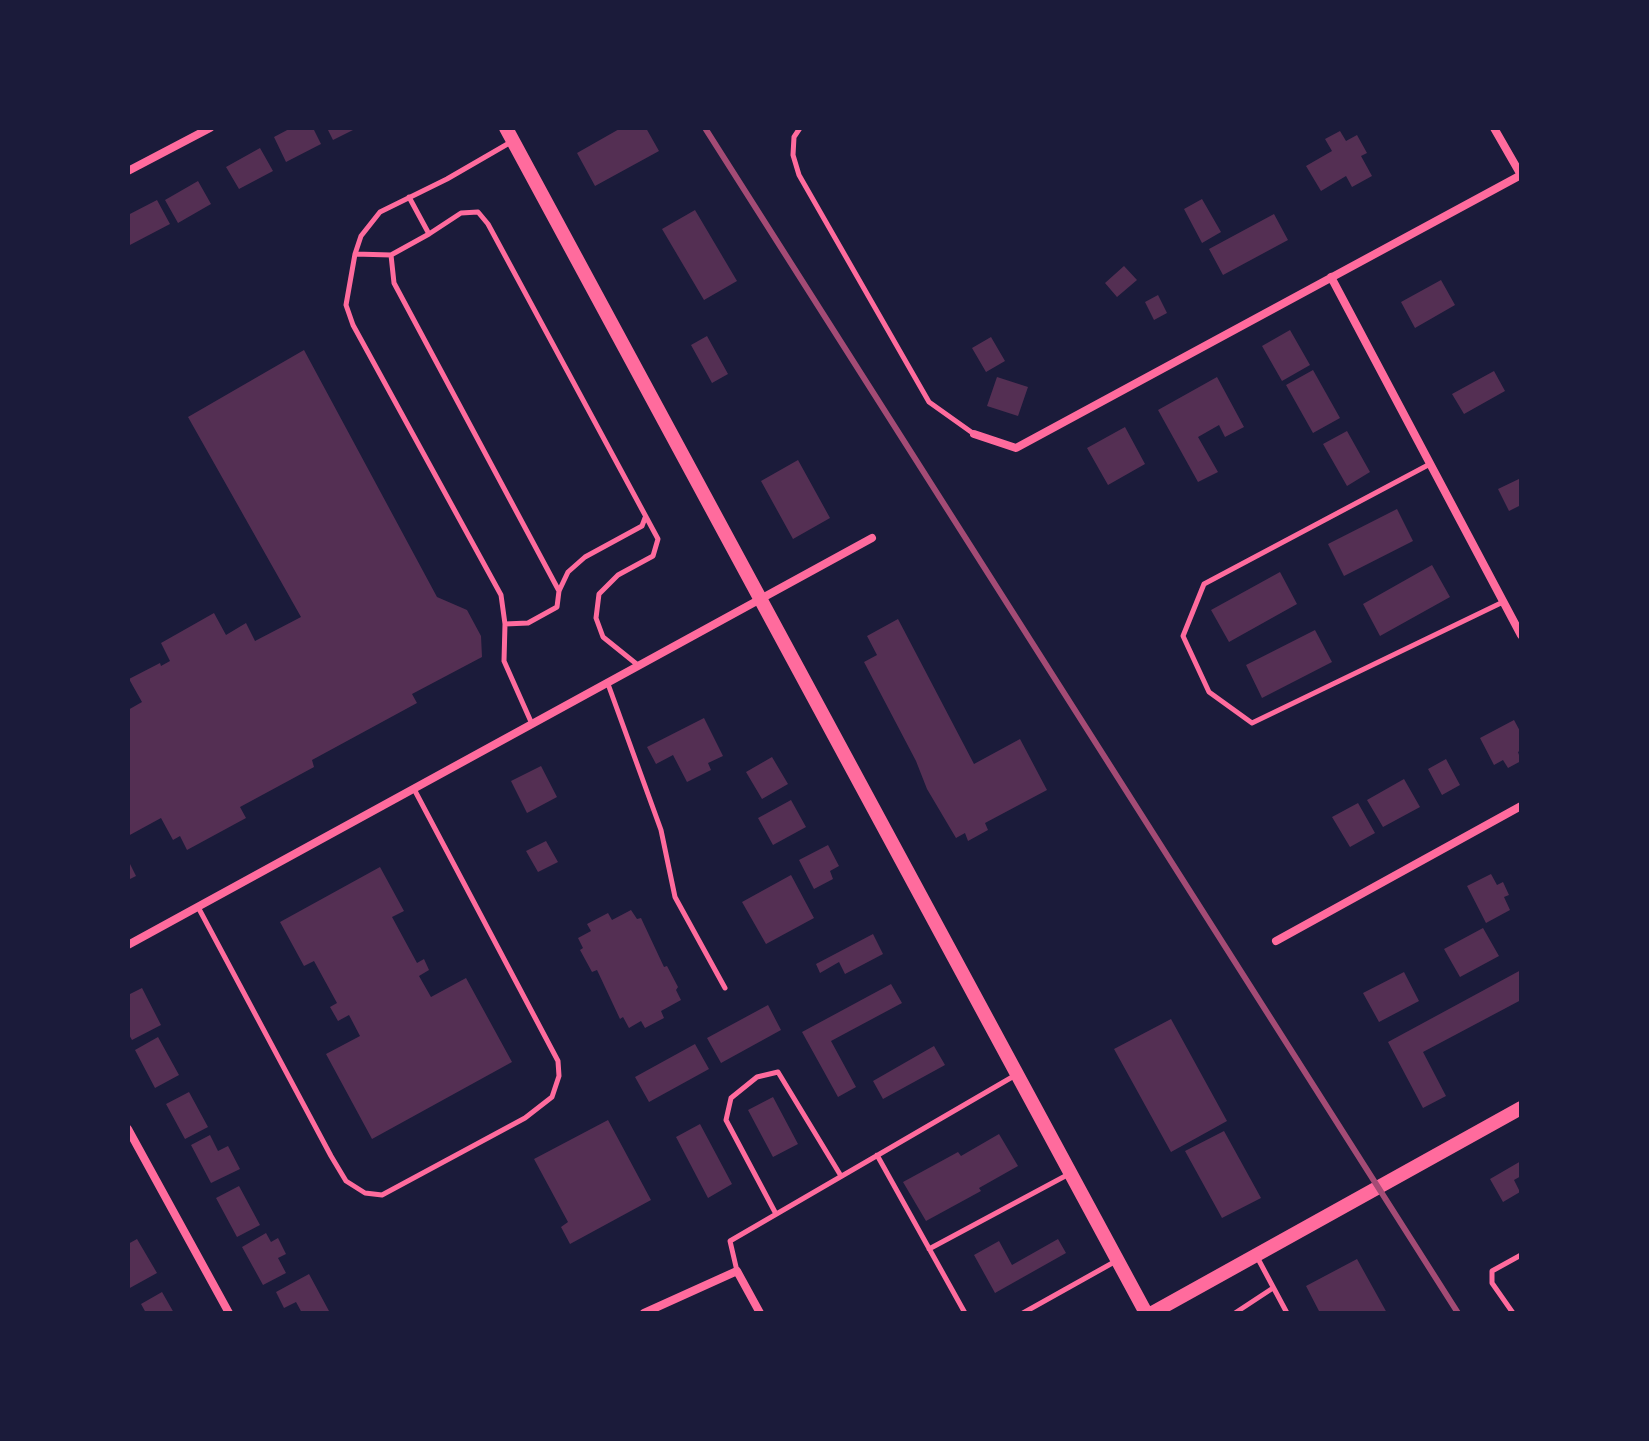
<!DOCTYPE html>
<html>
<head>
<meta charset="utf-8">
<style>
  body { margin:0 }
  #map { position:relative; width:1649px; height:1441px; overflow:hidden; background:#1b1b3a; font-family:Cabin,sans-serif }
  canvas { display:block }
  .frame { position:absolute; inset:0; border:130px solid #1b1b3a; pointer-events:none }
</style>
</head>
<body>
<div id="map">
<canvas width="1649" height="1441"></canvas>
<div class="frame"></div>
</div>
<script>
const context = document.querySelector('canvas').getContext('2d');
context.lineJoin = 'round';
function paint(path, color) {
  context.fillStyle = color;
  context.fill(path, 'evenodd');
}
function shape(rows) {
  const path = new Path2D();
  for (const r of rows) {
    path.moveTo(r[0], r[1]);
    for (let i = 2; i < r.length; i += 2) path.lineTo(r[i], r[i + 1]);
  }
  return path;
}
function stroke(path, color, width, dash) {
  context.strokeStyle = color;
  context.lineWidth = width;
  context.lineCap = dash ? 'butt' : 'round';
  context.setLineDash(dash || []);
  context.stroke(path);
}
paint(shape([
  [291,128,313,128,321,144,286,162,274,137],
  [327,128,357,128,333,140],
  [621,128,646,128,659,151,595,186,577,153],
  [1340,131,1346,141,1357,135,1367,153,1361,156,1372,176,1352,187,1346,176,1321,191,1306,166,1332,151,1325,139],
  [260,148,273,171,239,189,226,167],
  [198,181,211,204,178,223,165,200],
  [1202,199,1221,232,1202,243,1184,209],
  [157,200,170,224,128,246,128,215],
  [695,210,737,281,704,300,662,229],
  [1274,214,1288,240,1223,275,1209,249],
  [1124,266,1137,280,1117,297,1105,283],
  [1441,280,1455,305,1415,328,1401,302],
  [1158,295,1167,313,1154,320,1145,302],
  [1290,330,1310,365,1282,381,1262,346],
  [707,336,728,374,712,383,691,345],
  [991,337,1005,361,986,372,972,348],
  [304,350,437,597,467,610,481,636,482,657,412,694,417,703,312,760,314,767,240,807,246,818,187,850,180,836,173,840,161,818,128,836,128,710,142,702,129,679,160,663,161,666,170,661,161,643,214,613,226,635,246,623,255,641,301,617,188,417],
  [1313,370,1340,418,1313,433,1286,385],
  [1494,371,1505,391,1464,414,1452,394],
  [997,377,1028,387,1018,416,987,406],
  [1217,377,1244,427,1225,437,1219,425,1198,437,1218,472,1198,482,1158,410],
  [1125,427,1145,464,1108,485,1087,448],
  [1347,431,1370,472,1347,486,1323,444],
  [798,460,830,518,793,539,761,481],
  [1521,478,1521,505,1509,511,1498,489],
  [1397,509,1413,541,1344,576,1328,544],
  [1432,565,1450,597,1380,636,1363,604],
  [1280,572,1297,604,1229,642,1211,610],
  [898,619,974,764,1020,739,1047,790,985,823,988,830,968,841,965,833,956,838,927,789,916,761,864,662,877,655,867,636],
  [1315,630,1332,662,1262,698,1246,665],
  [704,718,723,756,708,763,711,770,687,782,673,755,656,764,647,747],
  [1514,720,1521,733,1521,750,1518,752,1521,761,1508,768,1503,760,1494,765,1480,738],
  [772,757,788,784,762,799,746,772],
  [1446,759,1460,785,1442,795,1428,769],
  [541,766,557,797,527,813,511,781],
  [1404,779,1420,807,1383,827,1367,800],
  [791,800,806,827,773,845,758,818],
  [1358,803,1375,833,1350,847,1332,817],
  [546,841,558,862,538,872,526,851],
  [828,845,839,866,830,871,833,879,814,889,799,860],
  [128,860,136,876,128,880],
  [380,867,404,911,392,917,417,963,424,959,429,970,419,976,431,997,466,978,512,1062,372,1139,326,1054,360,1036,349,1015,338,1021,330,1007,337,1003,314,961,304,966,280,922],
  [1491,874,1497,885,1503,882,1509,895,1504,897,1510,910,1486,923,1467,886],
  [791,875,814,918,766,944,742,902],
  [631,910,637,919,641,918,664,967,667,966,678,987,676,990,681,1000,661,1011,664,1018,645,1028,641,1021,629,1028,623,1017,620,1019,597,970,592,972,580,950,583,948,578,938,591,931,587,924,608,913,612,920],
  [1483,928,1499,956,1460,977,1444,949],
  [873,934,883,954,845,974,839,962,820,973,816,964],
  [1521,970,1521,1000,1423,1052,1446,1096,1423,1108,1388,1042],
  [1404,972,1419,1001,1379,1022,1363,993],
  [891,984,902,1003,831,1041,856,1087,838,1097,802,1032],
  [142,988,161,1025,132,1040,128,1033,128,995],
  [768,1005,781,1030,721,1063,707,1038],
  [1171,1019,1227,1121,1171,1152,1114,1049],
  [158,1037,179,1075,155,1088,135,1050],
  [695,1044,709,1069,649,1102,635,1077],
  [934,1046,945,1065,883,1099,873,1081],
  [189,1092,208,1127,185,1139,166,1104],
  [773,1097,798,1144,773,1157,748,1110],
  [608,1120,651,1200,570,1244,561,1227,568,1222,534,1159],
  [700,1124,732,1184,708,1198,676,1137],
  [1224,1131,1261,1198,1222,1218,1185,1151],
  [999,1134,1018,1166,979,1188,981,1191,926,1221,903,1182,958,1152,961,1156],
  [210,1135,218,1151,228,1146,240,1169,211,1183,191,1145],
  [1521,1161,1521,1176,1514,1180,1520,1192,1503,1202,1490,1179],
  [239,1186,260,1225,237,1237,216,1198],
  [266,1233,271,1242,278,1238,286,1254,278,1258,286,1273,263,1285,242,1247],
  [137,1239,157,1273,128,1289,128,1244],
  [1058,1239,1066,1253,995,1293,974,1255,999,1241,1012,1265],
  [1357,1259,1387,1313,1320,1313,1306,1286],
  [309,1274,329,1311,325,1313,302,1313,296,1302,284,1308,276,1292],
  [162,1292,174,1313,146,1313,141,1304]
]), '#542f53');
stroke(shape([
  [800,128,794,137,793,155,799,175,929,402,974,434],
  [511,142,447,179,380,212,361,236,355,254,346,305,353,325,501,595,505,624,504,661,532,724],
  [409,197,429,234,461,213,478,212,488,224,658,539,653,556,618,575,599,594,596,618,603,637,639,666],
  [355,254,391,255,429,234],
  [391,255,394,283,559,591],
  [1430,464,1204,584,1183,636,1209,692,1252,723,1503,602],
  [505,624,528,623,557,607,559,591,568,572,585,557,642,526,645,518],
  [608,684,661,830,675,897,725,988],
  [198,907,331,1156,346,1181,365,1193,382,1195,525,1118,552,1097,559,1076,558,1061,414,789],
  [877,1155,965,1313],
  [776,1214,726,1120,731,1098,757,1077,778,1072,841,1176],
  [929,1249,1069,1174],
  [1256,1255,1287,1313],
  [737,1271,730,1241,1014,1076],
  [1023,1313,1116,1261],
  [1235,1313,1273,1288],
  [1513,1313,1492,1283,1492,1271,1521,1255]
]), '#ff6b9d', 5);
stroke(shape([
  [128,171,210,128],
  [1331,277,1521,635],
  [974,434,1016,448,1521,175,1494,128],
  [1276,941,1521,806],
  [128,945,872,538],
  [128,1129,229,1313],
  [644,1313,737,1271,760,1313]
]), '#ff6b9d', 8);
stroke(shape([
  [506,128,1146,1313],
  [1152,1313,1521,1108]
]), '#ff6b9d', 14);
stroke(shape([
  [705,128,1458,1313]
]), '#a44b75', 6);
</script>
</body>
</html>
